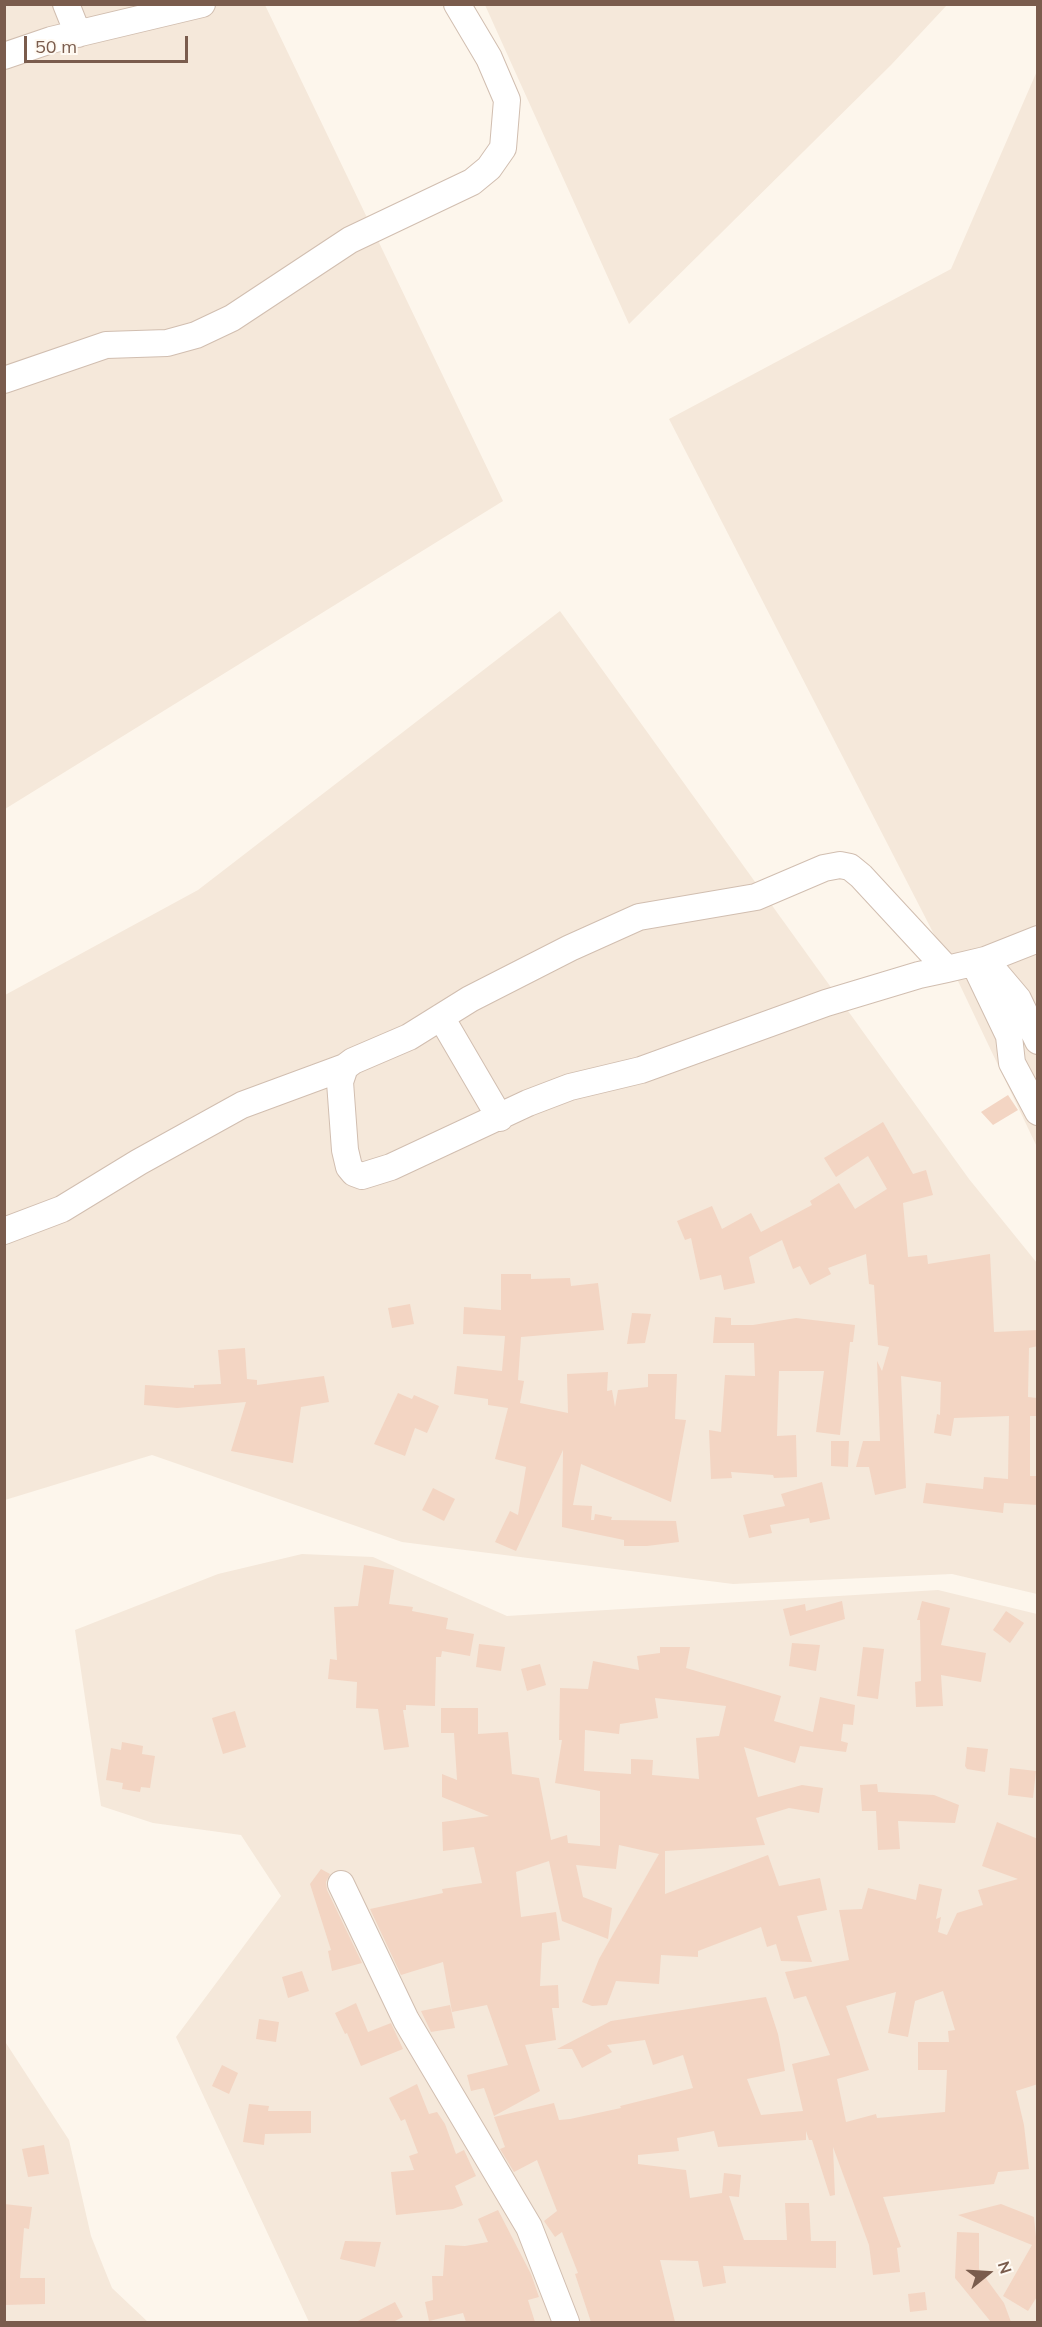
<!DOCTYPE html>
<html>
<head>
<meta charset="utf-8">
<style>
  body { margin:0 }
  #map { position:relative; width:1042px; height:2327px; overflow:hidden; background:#fdf6ec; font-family:Mulish,sans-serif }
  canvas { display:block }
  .frame { position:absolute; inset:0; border:6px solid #7a5c4d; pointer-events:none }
  .north { position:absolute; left:958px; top:2243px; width:60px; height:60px; -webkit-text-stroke:4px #fffaf3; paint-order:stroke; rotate:72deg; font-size:16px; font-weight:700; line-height:24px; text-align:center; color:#7a5c4d }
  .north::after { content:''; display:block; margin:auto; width:21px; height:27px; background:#7a5c4d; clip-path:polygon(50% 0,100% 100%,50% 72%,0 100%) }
  .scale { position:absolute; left:24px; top:36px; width:164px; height:27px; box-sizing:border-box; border:3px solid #7a5c4d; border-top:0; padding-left:8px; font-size:18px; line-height:21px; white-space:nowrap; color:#7a5c4d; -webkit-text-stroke:4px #fffaf3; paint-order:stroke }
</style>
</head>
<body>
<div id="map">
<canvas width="1042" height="2327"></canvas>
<div class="frame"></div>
<div class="north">N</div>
<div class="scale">50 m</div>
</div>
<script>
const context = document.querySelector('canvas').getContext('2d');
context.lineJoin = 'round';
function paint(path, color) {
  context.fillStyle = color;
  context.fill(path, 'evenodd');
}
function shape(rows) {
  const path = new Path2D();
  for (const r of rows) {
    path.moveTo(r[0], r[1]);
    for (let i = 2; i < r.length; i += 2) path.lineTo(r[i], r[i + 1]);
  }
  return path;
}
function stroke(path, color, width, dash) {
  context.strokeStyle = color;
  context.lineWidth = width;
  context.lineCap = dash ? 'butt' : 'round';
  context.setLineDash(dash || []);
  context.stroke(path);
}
paint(shape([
  [5,5,265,5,503,501,5,809],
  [485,5,947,5,891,65,629,324],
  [1037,71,1037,1147,958,981,669,419,951,269],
  [560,611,969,1179,1037,1263,1037,1594,952,1574,733,1584,402,1542,152,1455,5,1500,5,995,198,890],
  [302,1554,373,1557,507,1616,938,1590,1037,1614,1037,2322,309,2322,176,2037,281,1896,241,1835,153,1823,101,1806,75,1630,218,1574],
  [4,2040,69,2140,91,2236,112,2288,148,2322,5,2322]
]), '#f5e8da');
paint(shape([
  [1008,1095,1018,1110,993,1125,981,1112],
  [883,1122,913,1174,926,1170,933,1195,903,1203,908,1257,927,1255,928,1264,990,1254,994,1332,1038,1330,1038,1346,1029,1348,1028,1397,1037,1398,1037,1416,1030,1416,1030,1476,1038,1476,1038,1505,1004,1503,1003,1513,923,1503,926,1483,983,1489,984,1477,1008,1479,1009,1416,954,1418,951,1436,934,1433,937,1414,940,1415,941,1382,901,1376,906,1488,875,1495,869,1467,856,1467,863,1441,880,1441,877,1361,882,1371,889,1347,878,1345,874,1285,869,1284,866,1254,828,1268,831,1274,810,1285,800,1266,793,1269,782,1240,749,1257,755,1283,724,1290,721,1275,700,1280,691,1238,685,1240,677,1221,712,1206,722,1229,751,1213,761,1232,812,1205,810,1201,839,1183,855,1209,887,1189,868,1156,836,1177,824,1158],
  [501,1274,531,1274,531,1279,570,1278,571,1286,598,1283,604,1330,521,1337,518,1380,524,1381,520,1403,568,1413,567,1374,608,1372,607,1391,612,1390,615,1407,618,1390,648,1387,648,1374,677,1374,675,1419,686,1420,671,1502,581,1464,573,1505,592,1506,591,1520,594,1520,595,1514,612,1517,611,1520,676,1521,679,1542,647,1546,624,1546,624,1540,562,1527,563,1450,516,1551,495,1542,510,1511,518,1515,526,1467,495,1459,508,1408,488,1405,488,1399,454,1394,457,1366,502,1371,505,1336,463,1334,464,1307,501,1310],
  [410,1304,414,1324,392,1328,388,1308],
  [632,1313,651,1314,645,1343,627,1344],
  [715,1317,731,1318,731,1325,753,1325,796,1318,855,1325,853,1342,850,1342,840,1435,816,1432,824,1371,779,1371,777,1436,796,1435,797,1477,774,1478,773,1475,731,1472,732,1478,711,1479,709,1430,721,1432,725,1375,755,1376,754,1343,713,1343],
  [245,1348,247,1379,257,1380,257,1385,324,1376,329,1402,301,1407,293,1463,231,1451,246,1402,177,1408,144,1405,145,1385,194,1388,194,1385,221,1384,218,1350],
  [398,1393,412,1399,414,1395,439,1406,427,1433,415,1428,405,1456,374,1444],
  [831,1441,849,1441,848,1467,831,1466],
  [822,1482,830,1519,810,1523,809,1518,770,1525,772,1533,749,1538,743,1515,785,1506,781,1494],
  [433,1488,455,1499,444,1521,422,1510],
  [364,1565,394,1570,389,1604,413,1607,412,1611,448,1618,446,1629,474,1634,470,1656,442,1651,441,1657,436,1657,435,1706,406,1705,406,1710,403,1710,409,1747,384,1750,378,1709,356,1708,357,1682,328,1679,330,1659,337,1660,334,1607,358,1606],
  [842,1601,845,1619,790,1636,783,1609,805,1604,806,1611],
  [922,1601,950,1608,941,1645,986,1653,981,1682,941,1675,943,1706,916,1707,915,1682,921,1681,920,1620,917,1620],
  [1006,1611,1024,1623,1010,1643,993,1630],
  [792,1643,820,1645,816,1671,789,1666],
  [479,1644,505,1647,501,1671,476,1667],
  [660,1647,690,1647,686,1668,781,1696,774,1721,813,1732,820,1697,855,1705,853,1725,843,1724,841,1741,848,1743,846,1752,800,1746,795,1763,744,1747,758,1797,802,1785,823,1788,819,1813,789,1808,756,1818,765,1845,665,1851,665,1894,768,1855,779,1886,820,1878,827,1910,797,1916,812,1962,781,1961,776,1944,767,1947,761,1927,698,1951,698,1957,661,1955,659,1984,616,1981,607,2005,592,2006,582,2002,599,1959,659,1854,619,1845,616,1869,576,1865,583,1897,612,1908,608,1939,562,1921,549,1861,516,1872,521,1917,556,1912,560,1940,542,1943,540,1986,558,1985,559,2008,552,2008,556,2040,525,2045,540,2091,494,2116,484,2088,471,2091,467,2075,508,2065,487,2005,452,2012,443,1962,401,1975,370,1909,443,1893,442,1889,482,1883,474,1847,443,1851,442,1822,489,1816,442,1797,442,1774,457,1780,454,1733,441,1733,441,1708,478,1708,478,1734,508,1732,512,1774,539,1778,551,1840,567,1835,568,1843,600,1846,600,1791,555,1783,562,1740,559,1740,560,1688,588,1689,593,1661,639,1670,637,1656,660,1653],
  [655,1698,726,1706,719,1736,696,1738,699,1779,652,1775,653,1760,631,1759,631,1774,584,1771,585,1730,619,1734,620,1724,658,1718],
  [863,1647,884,1649,878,1699,857,1696],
  [540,1664,546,1685,527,1691,521,1669],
  [235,1711,246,1747,223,1754,212,1718],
  [122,1742,143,1746,142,1754,155,1756,150,1788,141,1787,140,1792,122,1789,123,1783,106,1780,111,1748,121,1750],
  [967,1747,988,1749,985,1772,967,1769,965,1766],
  [1010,1768,1036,1771,1033,1798,1008,1795],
  [877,1784,878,1792,934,1795,959,1805,955,1823,898,1821,900,1849,878,1850,876,1811,862,1811,860,1785],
  [997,1822,1038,1839,1038,2084,1016,2091,1024,2125,1029,2169,998,2172,994,2184,883,2197,901,2247,897,2248,900,2272,873,2275,869,2245,833,2147,835,2195,830,2196,812,2140,809,2140,806,2131,806,2140,718,2147,714,2131,677,2138,679,2151,638,2155,638,2164,686,2170,690,2198,722,2193,724,2173,741,2175,739,2197,729,2196,744,2240,787,2240,785,2203,809,2203,811,2241,836,2241,836,2268,723,2266,726,2283,703,2287,698,2261,660,2260,675,2322,591,2322,575,2274,578,2273,562,2232,555,2237,544,2221,557,2211,537,2160,514,2172,500,2149,505,2147,494,2117,554,2103,559,2120,570,2119,621,2108,620,2106,693,2088,683,2055,653,2065,645,2040,607,2045,612,2052,582,2068,572,2049,557,2049,611,2021,766,1997,778,2034,785,2071,747,2079,761,2115,803,2111,792,2064,830,2055,806,1996,794,1999,785,1972,849,1960,839,1910,862,1909,868,1888,916,1900,919,1884,942,1889,936,1919,941,1917,938,1932,947,1935,957,1913,983,1905,978,1890,1018,1879,982,1866],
  [943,1991,955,2030,948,2031,949,2042,918,2042,918,2070,947,2070,945,2112,877,2118,876,2114,846,2122,837,2079,869,2070,846,2006,896,1992,888,2033,908,2037,915,2001],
  [321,1869,330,1874,326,1882,327,1890,362,1963,332,1971,328,1951,331,1950,310,1884],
  [302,1971,309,1991,288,1998,282,1977],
  [356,2003,368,2032,391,2023,403,2049,361,2066,347,2033,345,2034,335,2013],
  [450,2005,455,2028,431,2032,421,2011],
  [259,2019,279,2022,276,2042,256,2039],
  [222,2065,238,2073,229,2094,212,2086],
  [417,2084,429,2114,437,2112,445,2124,456,2154,464,2150,476,2176,455,2186,463,2205,453,2209,396,2215,391,2172,414,2170,409,2156,418,2153,405,2119,401,2121,389,2098],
  [249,2104,269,2106,268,2111,311,2111,311,2133,265,2134,264,2145,243,2142],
  [44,2145,49,2174,28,2177,22,2149],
  [4,2204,32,2207,29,2229,24,2228,20,2278,45,2278,45,2304,4,2305],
  [1001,2204,1034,2217,1036,2237,1038,2235,1038,2295,1028,2311,1003,2296,1032,2245,958,2215],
  [498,2210,531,2274,539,2297,528,2300,535,2322,466,2322,463,2313,429,2321,425,2302,433,2300,432,2276,443,2276,445,2245,465,2246,488,2242,478,2219],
  [957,2232,979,2233,979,2269,1004,2303,1011,2322,991,2322,955,2278],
  [345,2241,381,2242,375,2267,340,2259],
  [925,2292,927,2310,910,2312,908,2294],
  [395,2302,403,2317,393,2322,356,2322]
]), '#f3d5c3');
const street = shape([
  [66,4,78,34],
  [4,56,51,40,202,4],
  [4,380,106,345,167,343,196,335,232,318,350,240,472,182,489,168,503,148,507,100,489,58,457,4],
  [985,960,1018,999,1038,1041],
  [974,963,1009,1036,1012,1063,1038,1112],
  [947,969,861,876,850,867,840,865,824,868,756,897,639,917,570,948,470,999,409,1037,353,1061,345,1067,340,1082,345,1150,349,1167,354,1173,362,1176,391,1167,528,1103,570,1087,641,1070,826,1003,919,975,947,969,985,960,1038,939],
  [441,1017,500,1118],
  [4,1231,62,1209,139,1162,242,1105,345,1067],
  [341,1884,406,2020,529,2227,566,2322]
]);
stroke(street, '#d1beb0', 28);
stroke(street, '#fff', 26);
</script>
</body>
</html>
